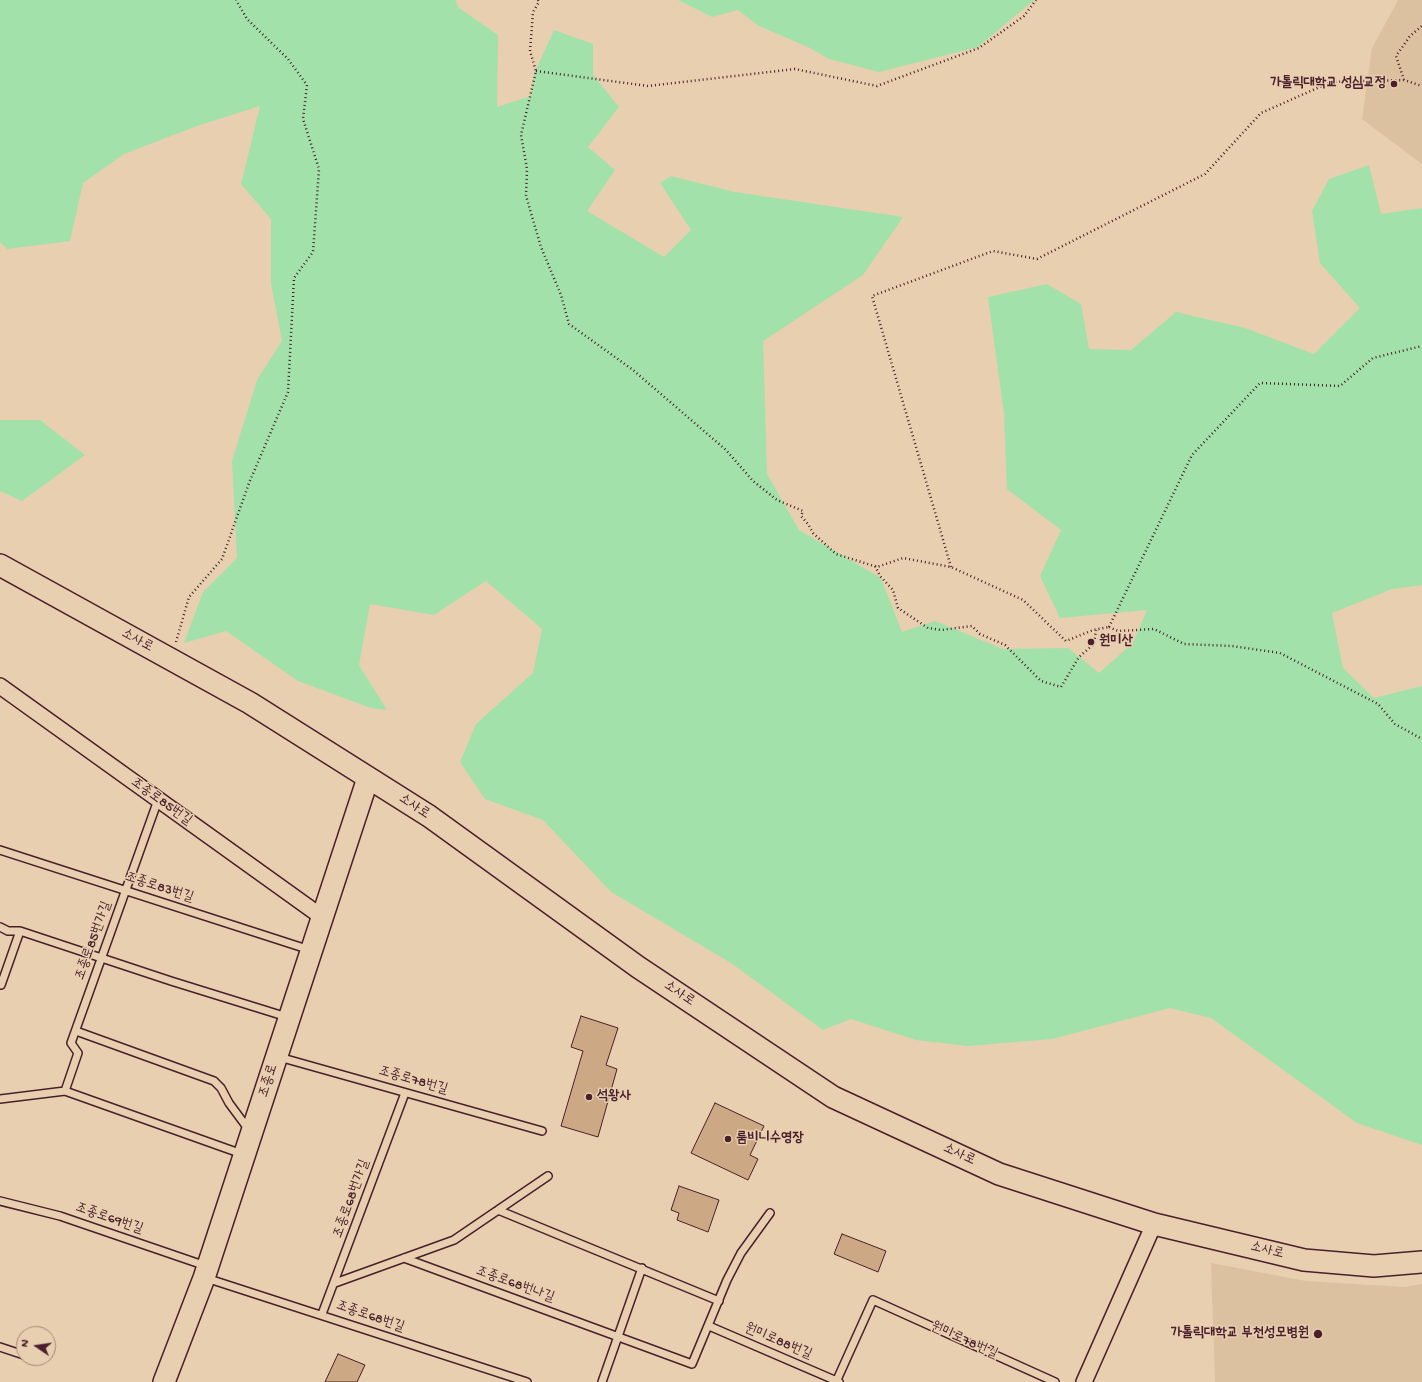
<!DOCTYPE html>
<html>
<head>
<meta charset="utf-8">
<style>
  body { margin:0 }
  #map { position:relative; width:1422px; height:1382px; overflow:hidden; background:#e7cfb0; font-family:"Gochi Hand",sans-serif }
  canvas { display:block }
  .north { position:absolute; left:16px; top:1326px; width:40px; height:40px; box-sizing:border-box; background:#e7cfb0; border:1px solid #a8897b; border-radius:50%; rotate:283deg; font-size:11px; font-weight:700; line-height:16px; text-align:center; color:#4a1f2b }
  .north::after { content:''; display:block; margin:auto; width:14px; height:18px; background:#4a1f2b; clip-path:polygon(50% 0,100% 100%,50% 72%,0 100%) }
</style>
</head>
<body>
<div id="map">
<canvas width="1422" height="1382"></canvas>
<div class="north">N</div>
</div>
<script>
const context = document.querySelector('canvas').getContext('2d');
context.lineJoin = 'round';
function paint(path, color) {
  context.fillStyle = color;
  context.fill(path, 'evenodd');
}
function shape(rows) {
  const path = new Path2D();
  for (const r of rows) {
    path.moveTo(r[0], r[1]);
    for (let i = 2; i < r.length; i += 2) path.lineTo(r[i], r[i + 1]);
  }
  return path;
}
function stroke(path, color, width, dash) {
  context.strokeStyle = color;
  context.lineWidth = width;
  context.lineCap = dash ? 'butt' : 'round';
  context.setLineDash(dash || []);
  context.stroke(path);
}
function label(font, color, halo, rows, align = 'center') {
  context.font = font + ' "Gochi Hand","Poor Story",sans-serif';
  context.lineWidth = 3;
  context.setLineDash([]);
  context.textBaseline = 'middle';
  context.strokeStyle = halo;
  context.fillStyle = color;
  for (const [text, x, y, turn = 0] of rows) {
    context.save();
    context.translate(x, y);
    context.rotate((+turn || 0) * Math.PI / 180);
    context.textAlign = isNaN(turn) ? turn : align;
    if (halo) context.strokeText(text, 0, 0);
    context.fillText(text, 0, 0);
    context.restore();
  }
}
paint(shape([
  [1398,0,1422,0,1422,164,1362,119,1372,48],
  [1211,1263,1306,1281,1405,1287,1422,1284,1422,1382,1215,1382]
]), '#dcc1a1');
paint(shape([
  [0,0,455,0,459,8,498,35,497,107,531,96,534,74,554,30,593,44,593,75,619,107,588,147,615,170,587,211,664,257,691,230,660,183,671,176,735,192,903,217,863,275,763,341,767,474,799,530,881,578,902,632,935,621,1003,649,1068,648,1099,673,1133,643,1147,610,1060,618,1040,576,1061,530,1007,489,1004,414,988,297,1047,284,1081,304,1089,349,1131,350,1176,312,1245,328,1314,354,1360,308,1320,263,1312,211,1329,179,1369,165,1381,214,1422,208,1422,585,1392,589,1332,613,1343,668,1374,698,1422,686,1422,1145,1357,1123,1211,1018,1170,1008,1052,1039,968,1046,916,1040,851,1019,823,1030,731,963,611,892,543,820,485,799,460,762,476,724,533,673,542,629,486,581,434,615,370,604,359,665,387,710,371,708,298,681,226,631,184,643,203,592,237,558,232,461,257,380,282,341,271,284,271,219,241,184,260,106,197,126,124,154,83,183,70,241,7,249,0,242],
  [678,0,1034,0,978,47,879,72,829,59,808,47,759,26,738,10,712,17],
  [0,420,40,420,85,455,22,501,0,491]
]), '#a2e2aa');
const building = shape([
  [581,1016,618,1028,606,1065,617,1069,598,1137,561,1126,583,1051,571,1047,581,1016],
  [715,1103,764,1126,750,1155,758,1159,748,1180,691,1153,715,1103],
  [679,1186,719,1200,708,1232,677,1220,679,1213,671,1210,679,1186],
  [842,1234,886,1251,878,1272,834,1254,842,1234],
  [338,1354,365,1365,357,1382,325,1382,338,1354]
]);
paint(building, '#cca984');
stroke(building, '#4a1f2b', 1);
const lane = shape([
  [0,850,310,950],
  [0,927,8,931,20,931,171,981,287,1017],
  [1,985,20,931],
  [76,1031,214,1081,221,1088,229,1103,249,1130],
  [279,1057,542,1131],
  [65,1091,78,1053,71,1043,158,800],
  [0,1099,65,1091,242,1154],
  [0,1201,60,1216,206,1266],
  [498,1210,719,1301],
  [404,1258,692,1364,727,1280,741,1253,770,1213],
  [206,1278,527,1382],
  [335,1283,454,1240,548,1176],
  [322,1314,405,1093],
  [709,1326,839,1382],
  [0,1347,24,1355],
  [602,1382,642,1268],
  [836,1382,873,1300,1055,1382]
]);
const street = shape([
  [0,686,322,917],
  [1084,1382,1154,1224]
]);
const secondary = shape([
  [0,565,250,703,429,816,638,967,833,1097,999,1174,1154,1224,1304,1260,1374,1266,1422,1262],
  [164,1382,204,1278,368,778]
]);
stroke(lane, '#4a1f2b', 10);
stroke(street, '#4a1f2b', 18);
stroke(secondary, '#4a1f2b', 24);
stroke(shape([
  [538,0,539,2,533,12,530,51,536,71,521,135,527,169,526,196,541,247,561,295,569,324,633,370,726,450,753,481,777,500,803,511,801,516,808,524,813,533,836,554,877,567,903,558,951,567,1023,600,1066,641,1093,630,1109,627],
  [536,71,648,86,795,69,877,86,979,48,1024,16,1036,0],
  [1404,80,1396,56,1410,36,1422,26],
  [875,566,880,576,893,590,898,608,928,628,941,630,972,626,980,634,1005,645,1041,681,1061,687,1079,657,1094,644,1096,630],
  [951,567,872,296,993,251,1037,259,1205,174,1261,113,1331,82,1404,80,1422,86],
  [1109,627,1192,455,1260,383,1340,386,1373,358,1422,346],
  [1109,627,1118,631,1154,629,1184,644,1232,646,1280,653,1378,704,1395,724,1422,739],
  [176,642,189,597,222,559,249,483,288,392,294,278,313,252,319,169,303,119,307,85,288,59,247,19,236,0]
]), '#4a1f2b', 2.5, [1, 3]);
stroke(lane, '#e7cfb0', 7);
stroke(street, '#e7cfb0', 15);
stroke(secondary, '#e7cfb0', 21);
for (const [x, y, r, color] of [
  [1394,84,4,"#4a1f2b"],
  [1091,642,4,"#4a1f2b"],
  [589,1097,4,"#4a1f2b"],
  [728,1139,4,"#4a1f2b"],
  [1318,1334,5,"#4a1f2b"]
]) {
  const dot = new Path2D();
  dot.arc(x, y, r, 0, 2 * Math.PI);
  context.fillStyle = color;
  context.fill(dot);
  stroke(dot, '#e7cfb0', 1.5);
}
label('bold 14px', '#4a1f2b', '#e7cfb0', [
  ["가톨릭대학교 성심교정",1386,84,"right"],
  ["원미산",1099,642],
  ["석왕사",597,1097],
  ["룸비니수영장",736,1139],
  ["가톨릭대학교 부천성모병원",1309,1334,"right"]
], 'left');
label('14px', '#4a1f2b', '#e7cfb0', [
  ["소사로",137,641,29],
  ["조종로85번길",161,802,36],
  ["소사로",414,807,33],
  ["조종로83번길",159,888,18],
  ["조종로85번가길",94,941,-70],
  ["소사로",679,994,34],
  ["조종로",269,1081,-72],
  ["조종로78번길",413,1081,16],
  ["소사로",959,1155,25],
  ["조종로68번가길",352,1199,-70],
  ["조종로69번길",109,1219,19],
  ["소사로",1267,1251,14],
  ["조종로68번나길",515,1285,20],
  ["조종로68번길",370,1317,19],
  ["원미로78번길",964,1341,24],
  ["원미로88번길",778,1342,23]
]);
</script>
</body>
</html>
